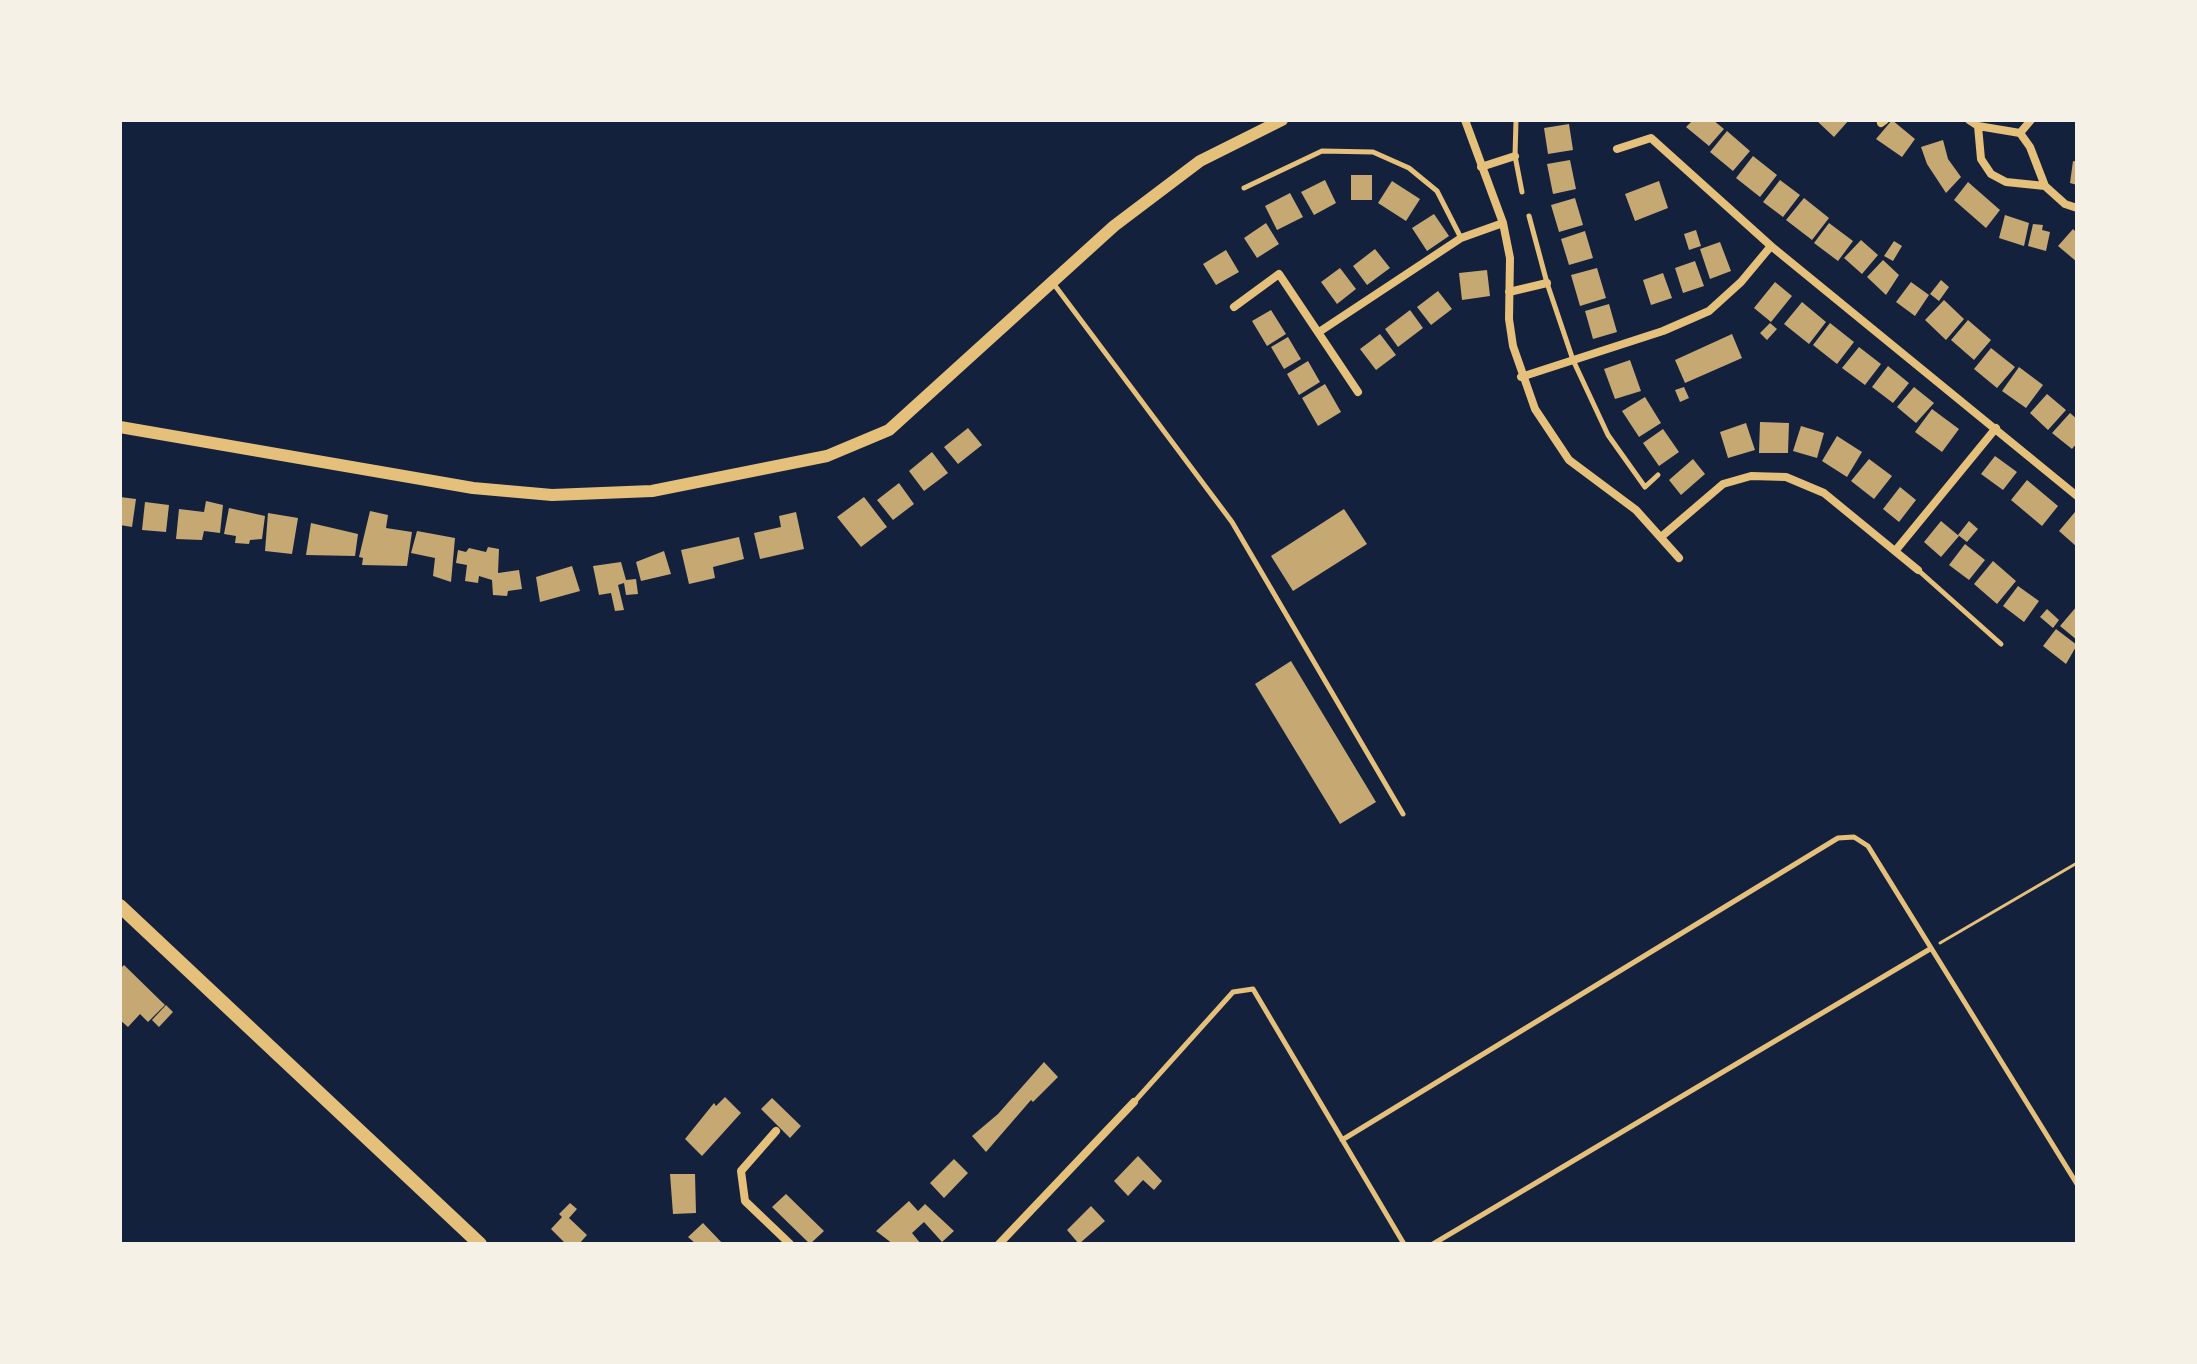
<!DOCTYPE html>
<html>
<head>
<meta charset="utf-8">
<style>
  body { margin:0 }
  #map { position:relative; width:2197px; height:1364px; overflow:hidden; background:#14213d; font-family:Karla,sans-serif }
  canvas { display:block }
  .frame { position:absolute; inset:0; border:122px solid #f6f1e7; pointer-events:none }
</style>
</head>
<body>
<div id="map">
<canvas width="2197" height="1364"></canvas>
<div class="frame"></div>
</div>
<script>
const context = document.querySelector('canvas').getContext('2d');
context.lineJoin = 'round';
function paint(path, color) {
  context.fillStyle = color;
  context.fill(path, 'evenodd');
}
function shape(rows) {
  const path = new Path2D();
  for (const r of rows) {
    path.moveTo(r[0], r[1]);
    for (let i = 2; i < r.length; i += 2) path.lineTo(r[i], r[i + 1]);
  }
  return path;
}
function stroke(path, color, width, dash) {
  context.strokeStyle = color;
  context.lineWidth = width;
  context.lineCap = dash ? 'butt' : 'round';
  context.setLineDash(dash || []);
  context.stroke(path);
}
paint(shape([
  [1693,120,1713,120,1724,129,1709,146,1686,127],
  [1816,120,1849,120,1834,137],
  [1892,120,1915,139,1902,157,1876,139],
  [1569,124,1573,150,1548,154,1544,128],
  [1727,131,1750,151,1733,171,1710,152],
  [1943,140,1948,159,1961,177,1946,193,1927,164,1921,147],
  [1753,156,1777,175,1760,197,1736,178],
  [1570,160,1576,189,1553,194,1547,164],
  [2073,161,2077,162,2077,185,2070,183],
  [1351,175,1372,175,1372,200,1351,200],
  [1325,180,1336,203,1314,215,1301,192],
  [1780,180,1800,195,1783,217,1763,202],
  [1392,181,1420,199,1406,221,1378,203],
  [1659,181,1668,208,1635,221,1625,194],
  [1968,182,2000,210,1986,228,1954,200],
  [1290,193,1303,217,1277,230,1265,206],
  [1575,198,1583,225,1559,232,1551,205],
  [1804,198,1829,218,1812,240,1786,220],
  [1434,214,1449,236,1427,251,1412,228],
  [2005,215,2029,223,2024,246,1999,238],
  [1266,223,1279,244,1257,258,1244,238],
  [1829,223,1853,241,1838,261,1814,243],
  [2033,224,2043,225,2042,230,2050,232,2046,251,2028,246],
  [2073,229,2077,233,2077,262,2058,246],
  [1696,230,1701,246,1689,250,1684,234],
  [1585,231,1593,258,1569,265,1561,239],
  [1861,240,1878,255,1862,274,1844,258],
  [1894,241,1902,246,1893,261,1884,256],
  [1720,242,1731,271,1710,279,1700,249],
  [1375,249,1390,268,1367,285,1353,266],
  [1226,250,1239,272,1216,285,1203,264],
  [1883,260,1899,275,1886,295,1867,277],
  [1695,261,1704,286,1683,293,1675,268],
  [1340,268,1356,289,1337,304,1321,282],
  [1597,268,1606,298,1580,306,1571,275],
  [1487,270,1490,296,1462,300,1459,273],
  [1663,273,1672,298,1651,305,1643,280],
  [1941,280,1949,287,1939,301,1930,294],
  [1775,282,1792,296,1771,322,1754,308],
  [1911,282,1929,295,1915,316,1896,302],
  [1438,291,1452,309,1431,325,1417,307],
  [1944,300,1964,319,1946,340,1925,320],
  [1802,302,1826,322,1809,344,1784,324],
  [1609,304,1617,332,1593,339,1585,311],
  [1271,310,1286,334,1267,346,1252,321],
  [1410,310,1423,328,1398,347,1385,329],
  [1968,320,1991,340,1974,360,1951,340],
  [1770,323,1777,329,1767,340,1760,333],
  [1830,323,1854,342,1837,364,1813,345],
  [1380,334,1396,355,1376,370,1360,349],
  [1732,334,1742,358,1685,383,1675,360],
  [1288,337,1301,359,1284,369,1271,347],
  [1859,347,1881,364,1865,385,1842,368],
  [1991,348,2015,367,1997,388,1974,369],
  [1630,360,1641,391,1615,399,1604,369],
  [1308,361,1320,382,1299,395,1287,374],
  [1888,366,1909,383,1893,403,1872,387],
  [2019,367,2043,385,2026,408,2002,391],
  [1325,384,1341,412,1318,426,1302,398],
  [1684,387,1689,398,1680,402,1675,390],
  [1914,387,1934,403,1916,423,1897,407],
  [2047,394,2066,410,2048,430,2030,413],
  [1645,397,1661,423,1639,437,1622,411],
  [1932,409,1959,429,1942,452,1915,432],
  [2070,413,2077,419,2077,443,2072,449,2052,433],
  [1760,422,1789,423,1788,453,1759,453],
  [1746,423,1755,450,1728,458,1720,432],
  [1801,426,1824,433,1817,458,1793,451],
  [968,428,982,445,958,464,944,447],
  [1663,429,1679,452,1659,466,1643,443],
  [1837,436,1862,452,1847,477,1822,461],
  [932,452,948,473,924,491,909,471],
  [1995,456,2017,472,2003,490,1981,474],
  [1693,459,1705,474,1681,495,1669,480],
  [1869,459,1892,476,1874,499,1851,481],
  [2027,480,2058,506,2042,526,2011,500],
  [899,483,914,504,893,520,877,500],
  [1900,487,1916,500,1899,522,1883,509],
  [120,497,136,499,132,527,120,525],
  [864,497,887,527,861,547,837,517],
  [206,501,223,505,220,533,204,531,202,540,176,539,179,509,204,512],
  [145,502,169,505,166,532,142,530],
  [229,508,265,516,262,539,250,540,249,544,235,543,236,536,224,534],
  [1344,509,1367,544,1293,591,1271,556],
  [370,511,388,515,386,528,412,532,407,566,362,565,363,558,359,557],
  [796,512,804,549,760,559,754,533,781,527,779,516],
  [2075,512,2077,513,2077,547,2059,531],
  [268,513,298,518,292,554,265,551],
  [1941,521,1959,536,1941,557,1924,542],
  [1969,521,1978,529,1967,542,1958,535],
  [311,523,358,534,355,556,306,555],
  [417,531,455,538,451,582,433,576,435,558,411,553],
  [739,537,744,559,713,567,715,578,689,584,681,550],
  [1965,544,1985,560,1969,580,1949,565],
  [488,547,499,549,498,573,519,570,522,589,508,591,507,596,493,595,492,580,479,576,478,583,465,581,467,565,456,563,458,550,466,552,469,548,486,552],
  [664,551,671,574,641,581,636,562],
  [1993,561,2016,581,1997,604,1974,584],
  [621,562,626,580,636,579,638,594,626,595,624,583,618,585,624,610,615,611,611,593,599,595,593,566],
  [572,566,580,591,540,602,536,577],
  [2018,586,2039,601,2024,622,2003,606],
  [2077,606,2077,640,2060,626],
  [2047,609,2059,620,2053,628,2040,617],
  [2056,629,2077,645,2066,664,2043,646],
  [1291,661,1376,802,1340,824,1255,684],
  [124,965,165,1005,148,1022,140,1014,128,1027,120,1020,120,969],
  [166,1005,173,1012,159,1027,152,1020],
  [1044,1062,1058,1077,1033,1102,1031,1100,986,1152,972,1136,998,1114],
  [725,1097,741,1113,702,1156,685,1139,714,1103,716,1106],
  [772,1098,801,1126,790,1138,761,1109],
  [1138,1156,1162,1181,1154,1190,1143,1180,1128,1196,1114,1181],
  [954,1159,968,1173,944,1198,930,1183],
  [670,1174,695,1174,696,1213,673,1214],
  [786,1194,824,1231,810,1244,772,1207],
  [909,1201,918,1211,925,1204,954,1231,942,1242,924,1222,912,1233,921,1244,893,1244,876,1231],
  [570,1203,577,1209,569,1218,587,1235,579,1244,566,1244,551,1229,562,1217,559,1214],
  [1091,1206,1105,1221,1079,1244,1067,1230],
  [703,1223,723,1244,696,1244,688,1237]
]), '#c6a872');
stroke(shape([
  [1940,943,2077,863]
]), '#e5c07b', 3);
stroke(shape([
  [1516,120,1515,156,1522,192],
  [1244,188,1322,151,1373,152,1409,168,1437,191,1461,238],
  [1529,216,1547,283,1573,360,1608,435,1645,487,1658,475],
  [1053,283,1232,522,1403,814],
  [1918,570,2001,644],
  [1135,1101,1233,992,1253,989,1404,1244],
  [1342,1140,1838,838,1854,837,1868,846,2077,1184],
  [1433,1244,1930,949]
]), '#e5c07b', 5);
stroke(shape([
  [1465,120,1503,223,1510,258,1509,319,1513,346,1535,409,1569,460,1636,510,1679,558],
  [1969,120,1978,126,2020,133,2030,147,2045,186,2065,204,2077,208],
  [1881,123,1885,120],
  [1978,126,1981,159,1991,174,2006,182,2045,186],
  [2020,133,2031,120],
  [1617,149,1651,138,1771,246,2077,496],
  [1481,167,1515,156],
  [1509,292,1547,283],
  [1234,307,1279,274,1358,392],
  [1319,332,1461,238,1503,223],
  [1521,377,1663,331,1709,311,1741,282,1771,246],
  [1661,537,1723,484,1751,476,1786,477,1824,493,1918,570],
  [1896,550,1996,428],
  [776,1131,741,1171,745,1201,790,1244],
  [999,1244,1134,1102]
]), '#e5c07b', 8);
stroke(shape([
  [120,427,473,488,552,495,652,491,827,456,889,430,1114,226,1200,161,1282,120]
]), '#e5c07b', 12);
stroke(shape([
  [120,906,480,1244]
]), '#e5c07b', 14);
</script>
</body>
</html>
